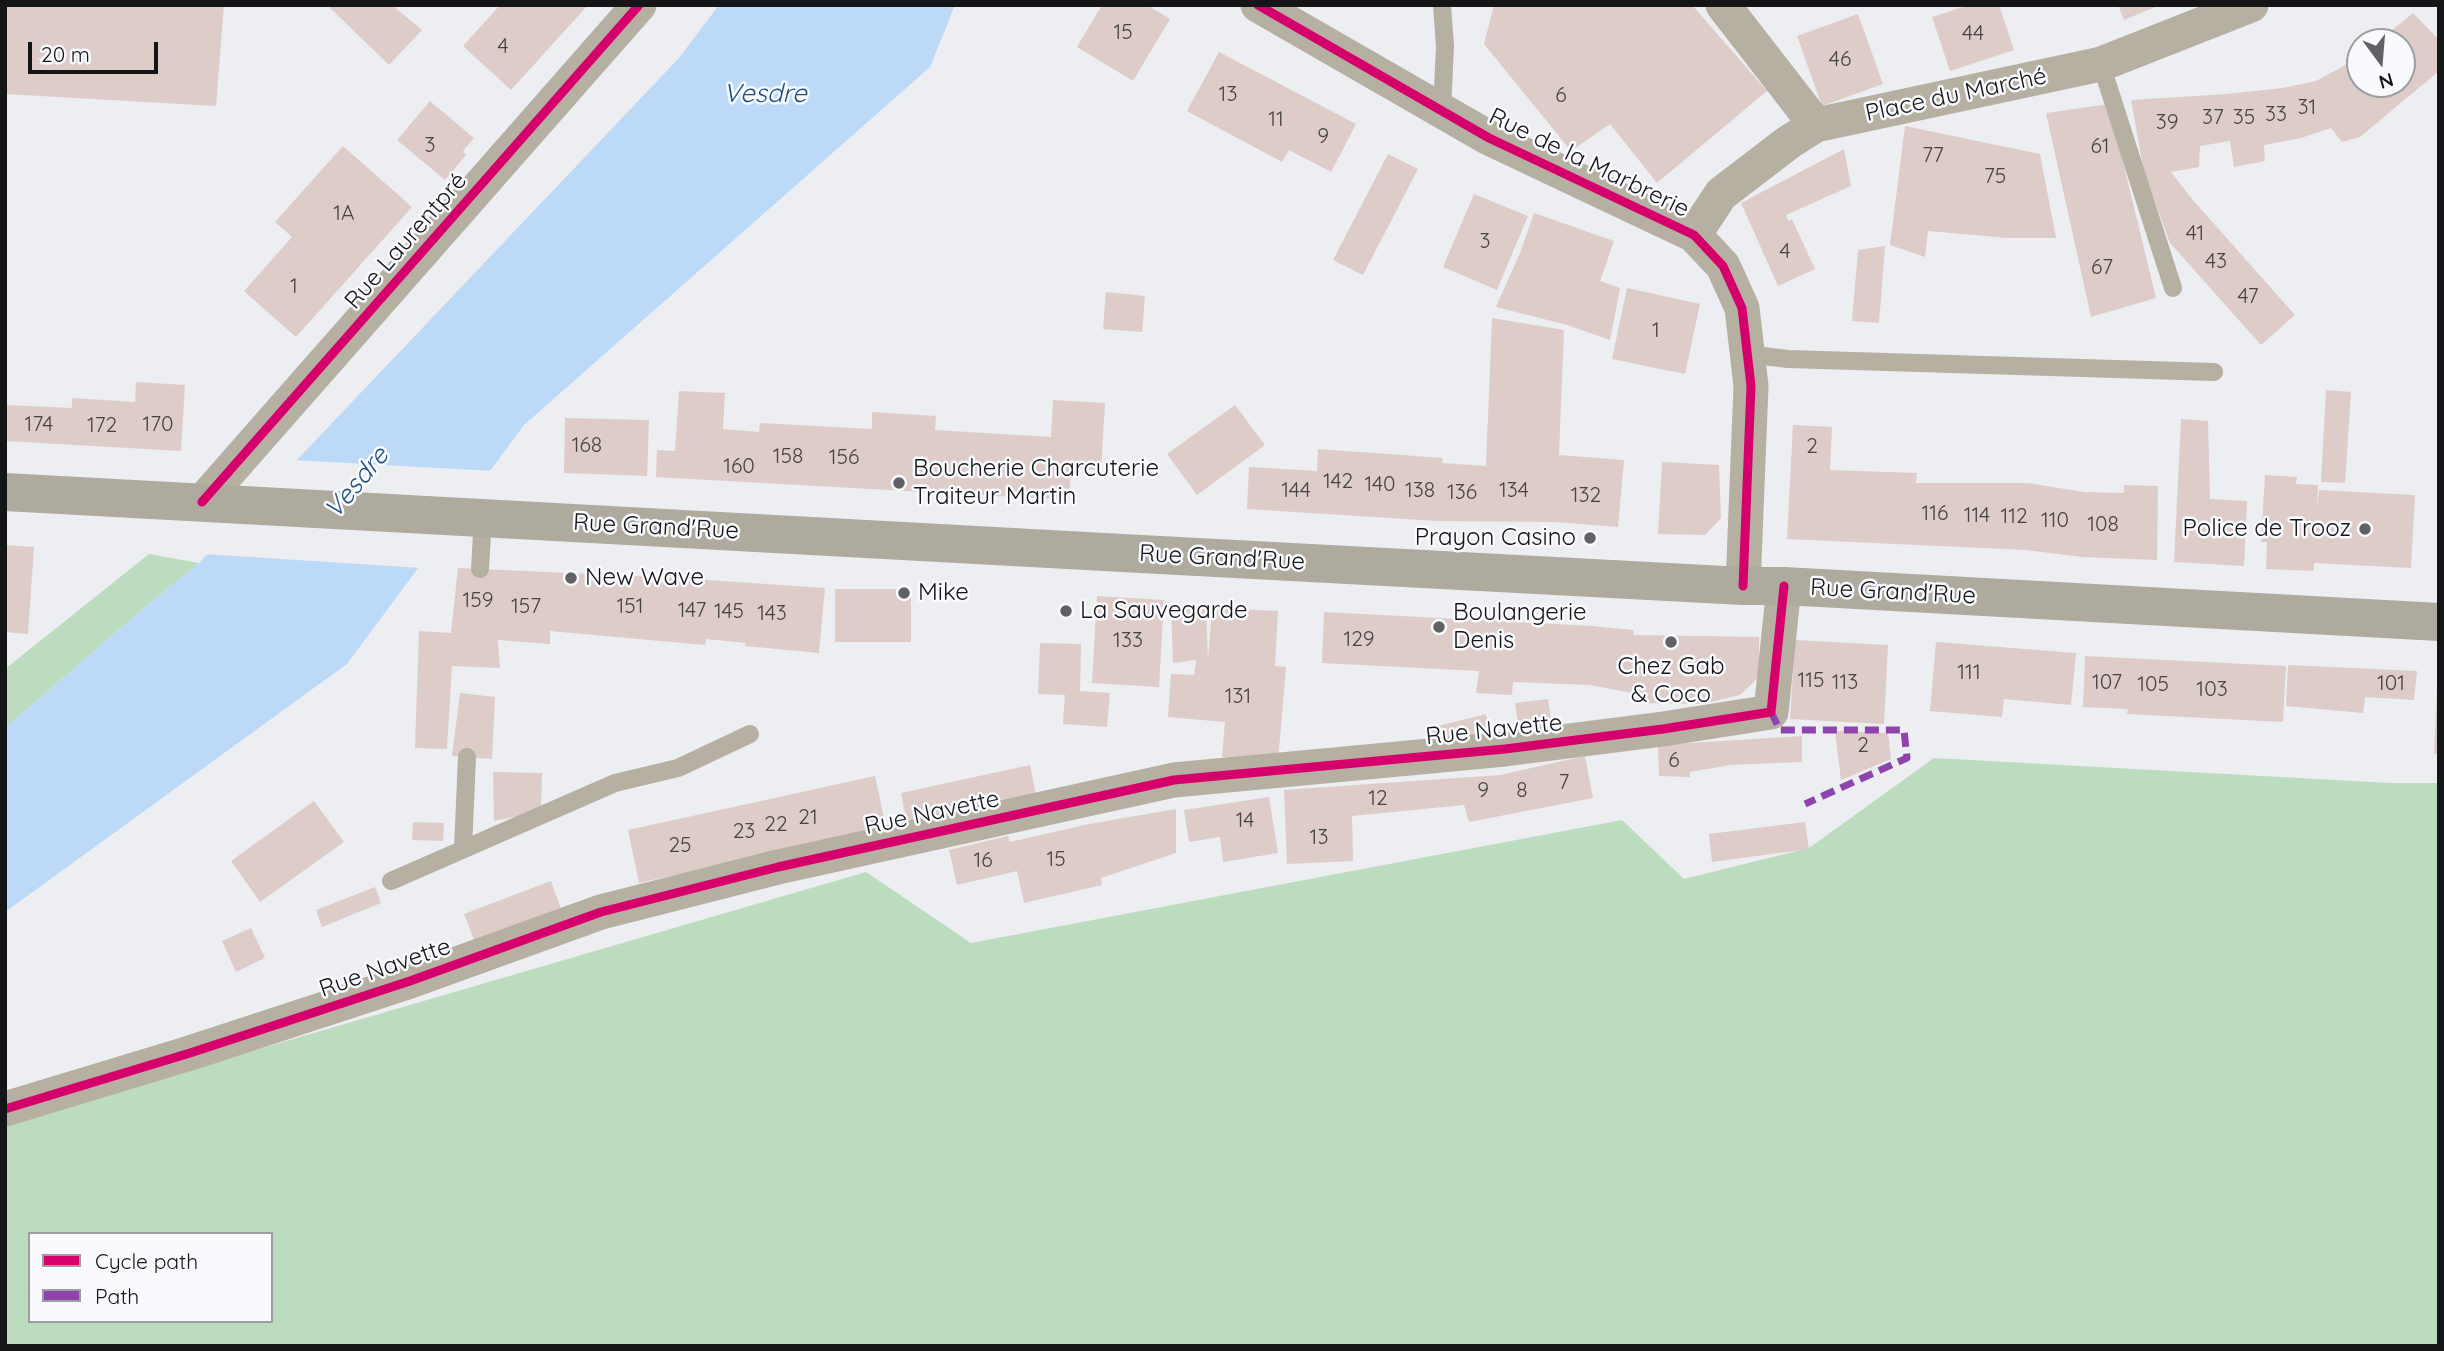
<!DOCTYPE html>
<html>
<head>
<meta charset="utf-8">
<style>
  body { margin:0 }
  #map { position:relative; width:2444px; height:1351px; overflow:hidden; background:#eceef2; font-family:Quicksand,sans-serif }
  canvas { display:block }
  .frame { position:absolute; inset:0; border:7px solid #131517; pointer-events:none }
  .legend { position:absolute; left:28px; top:1232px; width:245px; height:91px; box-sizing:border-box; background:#f9fafe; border:2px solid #9d9ea2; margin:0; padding:9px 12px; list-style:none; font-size:21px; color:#131517 }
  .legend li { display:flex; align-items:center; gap:14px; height:35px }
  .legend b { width:35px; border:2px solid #9d9ea2 }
  .north { position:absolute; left:2346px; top:28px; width:70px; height:70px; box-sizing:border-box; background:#f9fafe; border:2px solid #9d9ea2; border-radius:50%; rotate:164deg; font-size:19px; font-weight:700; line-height:28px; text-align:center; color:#131517 }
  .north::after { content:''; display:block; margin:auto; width:24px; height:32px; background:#5f6164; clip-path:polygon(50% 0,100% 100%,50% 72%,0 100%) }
  .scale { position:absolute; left:28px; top:42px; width:130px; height:32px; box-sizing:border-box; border:4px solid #131517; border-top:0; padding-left:9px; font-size:21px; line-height:24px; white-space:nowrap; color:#131517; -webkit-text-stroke:5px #f9fafe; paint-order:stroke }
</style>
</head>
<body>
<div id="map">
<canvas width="2444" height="1351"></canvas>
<div class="frame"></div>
<ul class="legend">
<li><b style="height:9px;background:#d6006c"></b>Cycle path</li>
<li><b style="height:9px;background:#8e44ad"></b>Path</li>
</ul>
<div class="north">N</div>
<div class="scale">20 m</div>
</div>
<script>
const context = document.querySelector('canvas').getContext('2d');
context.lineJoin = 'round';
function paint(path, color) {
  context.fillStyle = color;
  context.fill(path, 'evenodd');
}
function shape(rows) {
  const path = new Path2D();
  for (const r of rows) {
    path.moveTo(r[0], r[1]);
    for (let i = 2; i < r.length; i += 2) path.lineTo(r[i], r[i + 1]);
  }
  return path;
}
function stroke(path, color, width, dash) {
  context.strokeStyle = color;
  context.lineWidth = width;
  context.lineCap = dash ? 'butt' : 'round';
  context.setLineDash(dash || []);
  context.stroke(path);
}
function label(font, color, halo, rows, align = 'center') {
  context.font = font + ' Quicksand,sans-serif';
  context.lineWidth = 5;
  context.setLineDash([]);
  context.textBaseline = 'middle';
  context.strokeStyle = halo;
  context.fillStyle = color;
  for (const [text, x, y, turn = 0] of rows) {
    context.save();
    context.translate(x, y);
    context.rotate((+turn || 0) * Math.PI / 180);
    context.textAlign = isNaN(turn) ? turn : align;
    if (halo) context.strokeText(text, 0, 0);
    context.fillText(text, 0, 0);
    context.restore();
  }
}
paint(shape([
  [149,554,199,563,151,602,5,728,5,669],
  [1934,758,2390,783,2439,783,2439,1346,5,1346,5,1123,866,872,971,943,1622,820,1684,879,1809,848],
  [30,1234,271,1234,271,1321,30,1321]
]), '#bcdcbf');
paint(shape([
  [719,5,955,5,930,67,524,425,347,664,5,912,5,728,151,602,199,563,679,58]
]), '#bcd9f8');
paint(shape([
  [292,460,494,471,422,568,203,554]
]), '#eceef2');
paint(shape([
  [5,5,224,5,216,106,5,94],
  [327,5,392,5,422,30,389,65],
  [500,5,588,5,511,90,463,46],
  [1102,5,1147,5,1170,19,1133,81,1077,47],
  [1494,5,1692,5,1767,91,1657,183,1610,124,1571,151,1484,44],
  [1969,5,1999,5,2014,50,1950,71,1932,17],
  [2118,5,2160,5,2124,20],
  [2413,13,2439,40,2439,71,2360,137,2342,142,2331,128,2301,138,2264,145,2265,161,2234,167,2230,141,2200,146,2199,167,2171,172,2192,199,2295,315,2261,345,2170,243,2144,172,2131,100,2227,94,2283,88,2316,81,2360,57,2360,84,2402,84,2402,42,2378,42],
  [1858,14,1883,84,1822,106,1797,36],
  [1219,52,1356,124,1331,172,1289,150,1282,162,1187,111],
  [430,101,474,138,463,151,466,155,445,180,397,140],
  [2109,104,2156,298,2091,317,2046,113],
  [1905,126,2040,154,2056,238,2007,238,1928,231,1925,257,1890,245],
  [343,146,412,207,296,337,244,291,292,237,275,222],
  [1844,149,1851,186,1786,215,1788,221,1792,219,1815,269,1778,286,1741,203],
  [1388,154,1418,169,1363,275,1333,260],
  [1474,194,1528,216,1497,290,1443,267],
  [1534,213,1614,241,1600,281,1620,288,1610,340,1567,325,1496,307,1520,253],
  [1885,246,1879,323,1852,321,1858,250],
  [1627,288,1700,304,1685,374,1612,359],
  [1106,292,1145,296,1142,332,1103,329],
  [1492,318,1564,330,1559,455,1624,460,1618,527,1555,522,1437,521,1247,509,1249,467,1317,471,1318,449,1443,458,1442,463,1486,466],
  [136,382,185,385,181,451,5,441,5,405,72,408,72,398,135,402],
  [2326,390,2351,392,2345,483,2321,482],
  [679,391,725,393,723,429,759,432,760,423,872,429,872,412,936,416,935,430,1051,437,1053,400,1105,403,1101,470,1071,469,1069,500,656,477,657,450,675,451],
  [1235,405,1265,445,1197,495,1167,454],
  [565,418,649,420,647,476,564,473],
  [2181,419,2208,421,2210,499,2247,501,2244,566,2174,562],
  [1793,425,1832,427,1830,470,1917,473,1916,483,2028,483,2084,492,2124,493,2124,485,2158,486,2157,560,2082,557,2026,550,1787,539],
  [1662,462,1719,465,1721,518,1705,535,1658,534],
  [2265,475,2297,477,2296,484,2318,485,2317,508,2319,490,2415,495,2411,568,2314,563,2314,571,2266,569,2267,542,2261,542],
  [5,545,34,547,28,634,5,632],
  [458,568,679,578,825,588,819,653,745,646,746,643,706,639,705,645,550,631,550,644,498,640,500,668,452,666,447,749,415,748,419,631,451,633],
  [835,589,911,589,911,642,835,642],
  [1097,596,1164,600,1159,687,1092,683],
  [1206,604,1208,660,1212,608,1278,611,1275,666,1286,667,1278,761,1222,757,1225,722,1168,717,1171,674,1194,675,1196,660,1173,663,1171,606],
  [1324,612,1592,626,1633,630,1634,635,1759,637,1759,677,1740,695,1702,704,1637,703,1637,694,1590,685,1513,682,1512,695,1476,693,1479,671,1322,663],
  [1795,640,1888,645,1884,724,1790,719],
  [1936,642,2076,653,2071,705,2004,699,2002,717,1930,711],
  [1040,643,1081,644,1080,691,1110,693,1107,727,1063,724,1065,695,1038,694],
  [2085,656,2286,666,2283,722,2127,714,2128,709,2083,707],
  [2288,665,2417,671,2414,700,2365,697,2363,713,2286,706],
  [2437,686,2439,686,2439,754,2434,754],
  [460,693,495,697,492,759,452,756],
  [1548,699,1552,727,1519,732,1515,703],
  [1486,714,1491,736,1435,750,1430,728],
  [1835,731,1888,733,1891,759,1841,780],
  [1802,736,1802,762,1730,765,1690,772,1690,777,1659,776,1658,745],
  [1585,756,1593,798,1469,822,1464,805,1352,816,1353,861,1287,864,1284,790,1500,775],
  [1030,765,1036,796,907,823,901,793],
  [493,772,542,773,541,812,494,821],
  [875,776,886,828,639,883,628,830],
  [1269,797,1278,853,1223,862,1220,837,1189,842,1184,810],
  [314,801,344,842,260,902,231,861],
  [1176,809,1176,853,1101,878,1102,885,1024,903,1017,871,957,885,949,850,1008,836,1010,842,1089,824],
  [413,822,444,823,443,841,412,840],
  [1805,822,1809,849,1712,862,1709,834],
  [551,881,561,909,475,942,464,914],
  [375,887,381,903,322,927,316,910],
  [251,928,265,958,236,972,222,941]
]), '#deccc9');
stroke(shape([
  [2101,64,2173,288],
  [1442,110,1445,46,1442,5],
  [1747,354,1788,359,2214,372],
  [480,569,483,517],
  [463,849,467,757],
  [391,881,615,783,678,768,750,734]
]), '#b6b0a2', 18);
stroke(shape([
  [1258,5,1489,138,1694,235,1723,266,1742,308,1751,386,1743,586],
  [1723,5,1816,125],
  [1694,235,1721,194,1789,142,1816,125,2101,64,2251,5],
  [202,502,639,5],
  [5,1109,190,1053,410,981,601,912,778,867,1174,780,1505,749,1663,729,1771,712,1784,586]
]), '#b6b0a2', 35);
stroke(shape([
  [5,492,1141,554,1743,586,1784,586,2439,622]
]), '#afaa9e', 38);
stroke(shape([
  [1771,712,1780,730,1904,730,1907,758,1805,804]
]), '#8e44ad', 7, [14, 7]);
stroke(shape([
  [1258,5,1489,138,1694,235,1723,266,1742,308,1751,386,1743,586],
  [202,502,639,5],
  [5,1109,190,1053,410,981,601,912,778,867,1174,780,1505,749,1663,729,1771,712,1784,586]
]), '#d6006c', 9);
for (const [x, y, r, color] of [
  [899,483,7,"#5f6164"],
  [2365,529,7,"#5f6164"],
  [1590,538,7,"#5f6164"],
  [571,578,7,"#5f6164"],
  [904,593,7,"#5f6164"],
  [1066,611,7,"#5f6164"],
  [1439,627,7,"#5f6164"],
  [1671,642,7,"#5f6164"]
]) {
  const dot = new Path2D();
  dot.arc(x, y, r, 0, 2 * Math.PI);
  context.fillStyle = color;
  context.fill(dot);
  stroke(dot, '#f9fafe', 2.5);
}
label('21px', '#464344', null, [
  ["15",1123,33],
  ["44",1973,34],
  ["4",503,47],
  ["46",1840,60],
  ["13",1228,95],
  ["6",1561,96],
  ["31",2307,108],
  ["33",2276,115],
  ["37",2213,118],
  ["35",2244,118],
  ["11",1276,120],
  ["39",2167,123],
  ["9",1323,137],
  ["3",430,146],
  ["61",2100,147],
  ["77",1933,156],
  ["75",1995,177],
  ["1A",344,214],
  ["41",2195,234],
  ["3",1485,242],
  ["4",1785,252],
  ["43",2216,262],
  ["67",2102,268],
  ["1",294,287],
  ["47",2248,297],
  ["1",1656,331],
  ["174",39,425],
  ["170",158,425],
  ["172",102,426],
  ["168",587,446],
  ["2",1812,447],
  ["158",788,457],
  ["156",844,458],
  ["160",739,467],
  ["142",1338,482],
  ["140",1380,485],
  ["144",1296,491],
  ["138",1420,491],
  ["134",1514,491],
  ["136",1462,493],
  ["132",1586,496],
  ["116",1935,514],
  ["114",1977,516],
  ["112",2014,517],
  ["110",2055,521],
  ["108",2103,525],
  ["159",478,601],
  ["157",526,607],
  ["151",630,607],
  ["147",692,611],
  ["145",729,612],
  ["143",772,614],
  ["129",1359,640],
  ["133",1128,641],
  ["111",1969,673],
  ["115",1811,681],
  ["113",1845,683],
  ["107",2107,683],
  ["101",2391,684],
  ["105",2153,685],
  ["103",2212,690],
  ["131",1238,697],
  ["2",1863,746],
  ["6",1674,761],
  ["7",1564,783],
  ["9",1483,791],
  ["8",1522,791],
  ["12",1378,799],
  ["21",808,818],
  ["14",1245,821],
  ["22",776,825],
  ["23",744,832],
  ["13",1319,838],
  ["25",680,846],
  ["15",1056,860],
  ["16",983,861]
]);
label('24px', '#131517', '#f9fafe', [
  ["Place du Marché",1956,95,-12],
  ["Rue de la Marbrerie",1589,163,26],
  ["Rue Laurentpré",406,241,-49],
  ["Rue Grand'Rue",656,527,3],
  ["Rue Grand'Rue",1222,558,3],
  ["Rue Grand'Rue",1893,592,3],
  ["Rue Navette",1494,730,-6],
  ["Rue Navette",932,813,-12],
  ["Rue Navette",385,968,-19]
]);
label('24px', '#131517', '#f9fafe', [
  ["Boucherie Charcuterie",913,469],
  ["Traiteur Martin",913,497],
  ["Police de Trooz",2351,529,"right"],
  ["Prayon Casino",1576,538,"right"],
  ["New Wave",585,578],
  ["Mike",918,593],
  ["La Sauvegarde",1080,611],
  ["Boulangerie",1453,613],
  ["Denis",1453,641],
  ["Chez Gab",1671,667,"center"],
  ["& Coco",1671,695,"center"]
], 'left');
label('italic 26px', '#1f517e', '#f9fafe', [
  ["Vesdre",765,94],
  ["Vesdre",357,483,-50]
]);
</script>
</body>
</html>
